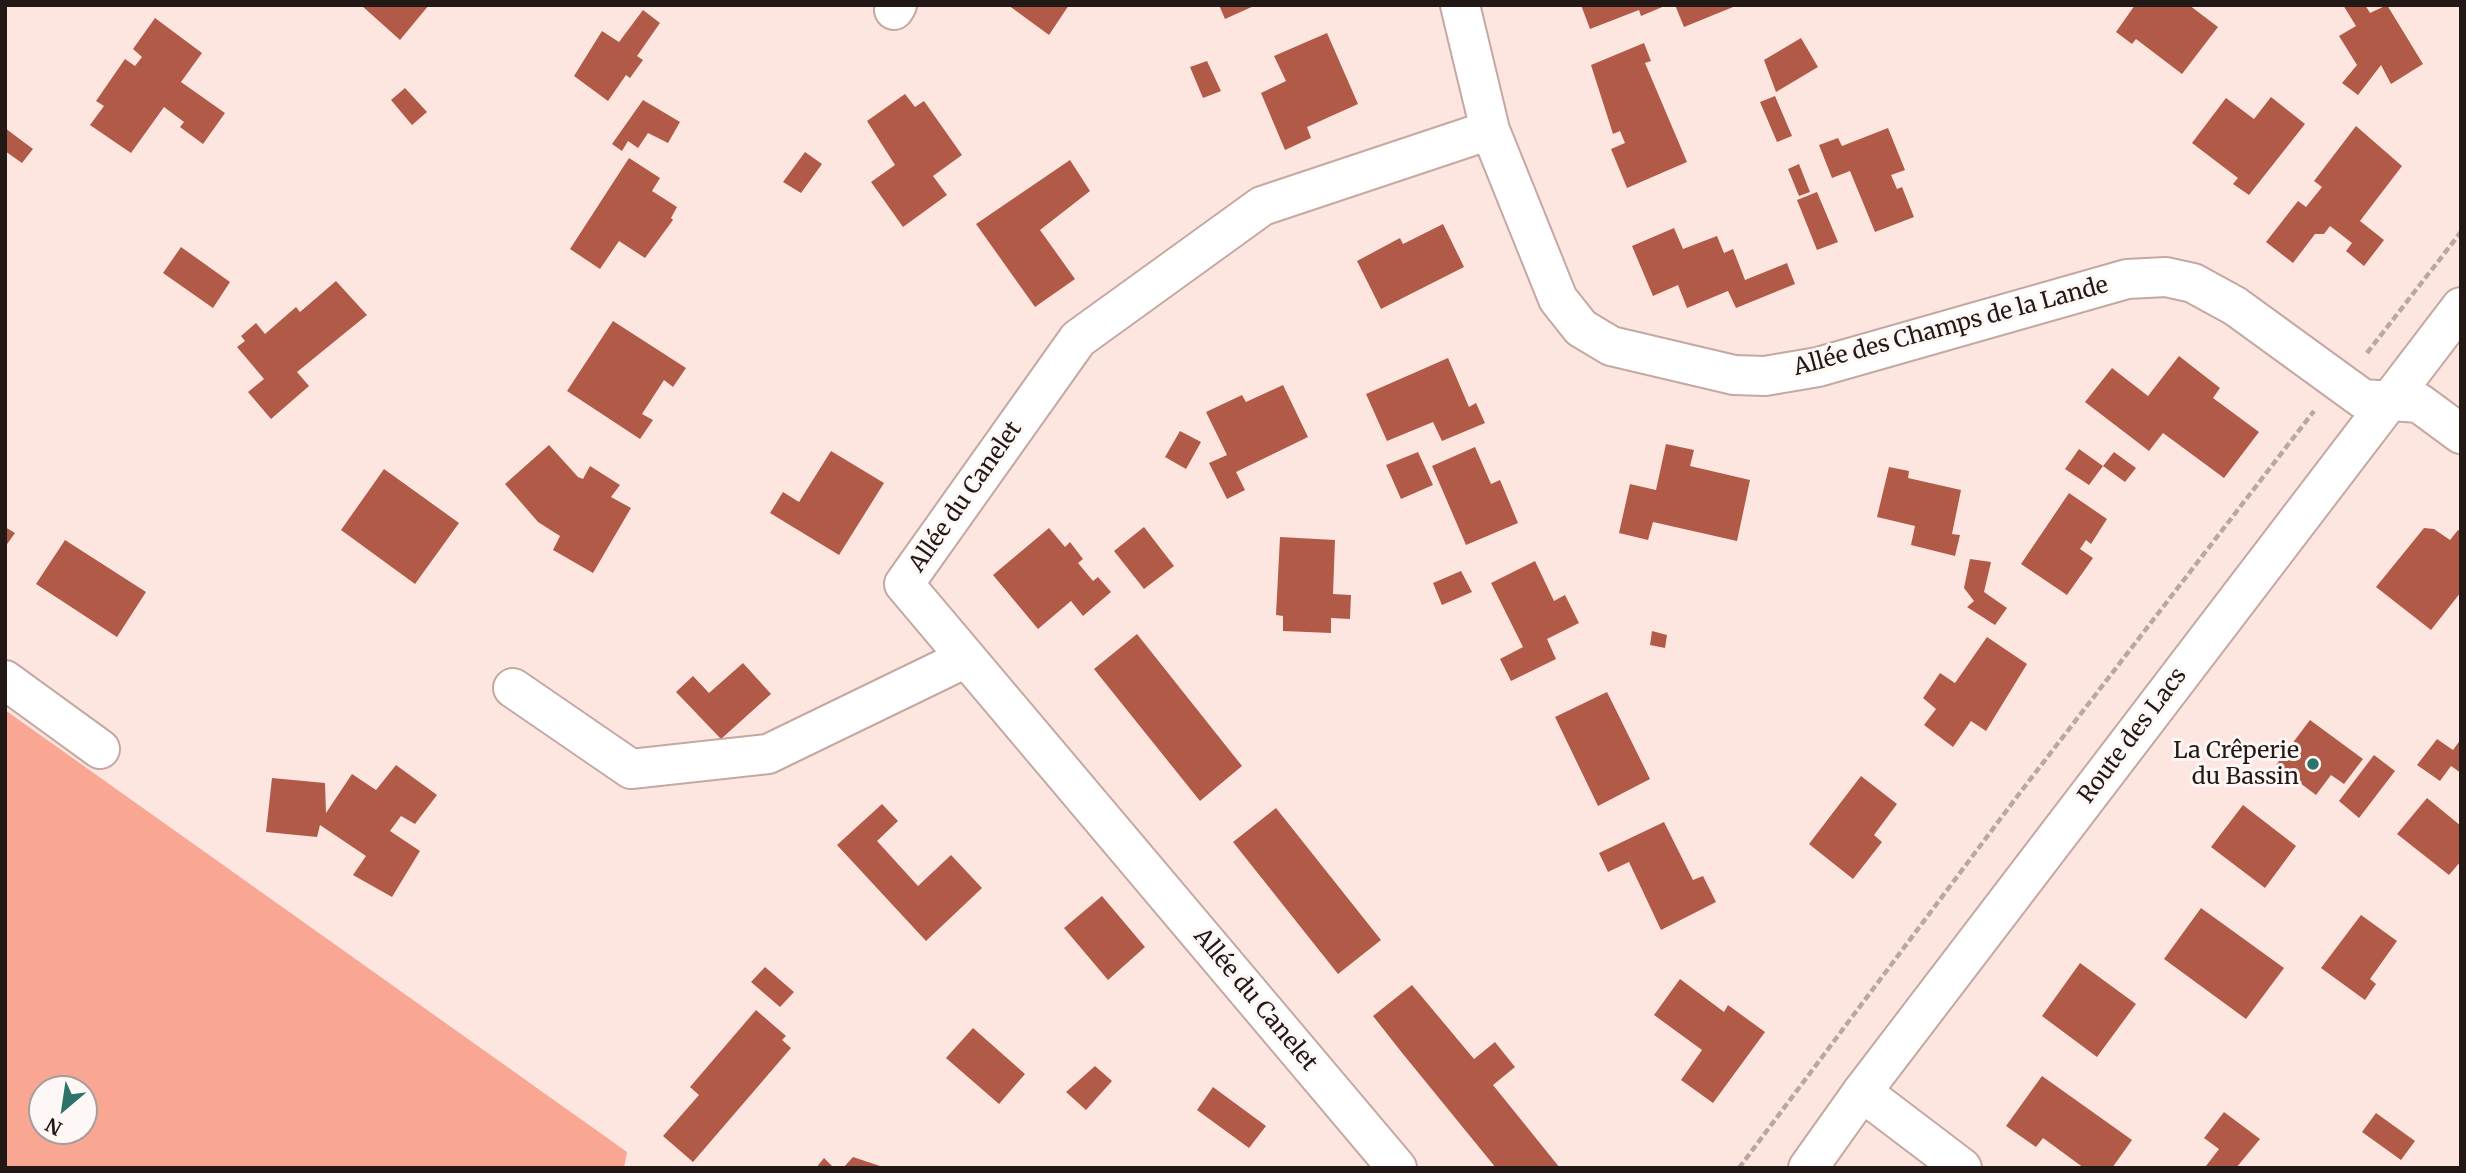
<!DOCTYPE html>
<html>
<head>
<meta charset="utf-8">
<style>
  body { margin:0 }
  #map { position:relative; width:2466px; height:1173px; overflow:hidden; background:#fde6e0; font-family:Merriweather,serif }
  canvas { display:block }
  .frame { position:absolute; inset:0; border:7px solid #221815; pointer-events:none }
  .north { position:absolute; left:28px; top:1075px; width:70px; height:70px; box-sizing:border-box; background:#fdf7f6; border:2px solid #a59e9c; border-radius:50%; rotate:209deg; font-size:19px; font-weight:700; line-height:28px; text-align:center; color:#221815 }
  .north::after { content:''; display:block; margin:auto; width:24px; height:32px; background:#2d736a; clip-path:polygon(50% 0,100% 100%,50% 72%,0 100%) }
</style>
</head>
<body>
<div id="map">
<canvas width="2466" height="1173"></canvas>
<div class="frame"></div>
<div class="north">N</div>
</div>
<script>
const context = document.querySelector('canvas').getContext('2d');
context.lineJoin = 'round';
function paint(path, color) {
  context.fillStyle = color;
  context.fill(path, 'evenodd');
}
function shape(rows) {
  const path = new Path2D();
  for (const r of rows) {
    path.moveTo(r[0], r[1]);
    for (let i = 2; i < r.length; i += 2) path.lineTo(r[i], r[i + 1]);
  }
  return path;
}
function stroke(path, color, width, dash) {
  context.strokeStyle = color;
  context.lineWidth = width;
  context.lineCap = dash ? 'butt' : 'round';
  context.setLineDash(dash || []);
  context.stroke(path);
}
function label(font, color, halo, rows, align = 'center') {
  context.font = font + ' Merriweather,serif';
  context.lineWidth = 6;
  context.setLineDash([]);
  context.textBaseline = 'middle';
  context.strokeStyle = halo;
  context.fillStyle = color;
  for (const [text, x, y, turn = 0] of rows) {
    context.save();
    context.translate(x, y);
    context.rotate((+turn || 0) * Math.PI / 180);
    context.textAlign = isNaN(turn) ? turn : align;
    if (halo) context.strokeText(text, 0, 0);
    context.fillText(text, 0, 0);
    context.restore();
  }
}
paint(shape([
  [5,710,627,1152,624,1168,5,1168],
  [42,1089,84,1089,84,1131,42,1131]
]), '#f9a693');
paint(shape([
  [361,5,429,5,400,40],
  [1008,5,1069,5,1049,35],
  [1219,5,1256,5,1225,19],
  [1581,5,1667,5,1641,16,1639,10,1590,29],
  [1675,5,1738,5,1684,27],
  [2135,5,2189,5,2218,27,2182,74,2136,39,2132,44,2116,32],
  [2343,5,2365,5,2370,13,2387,5,2423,64,2391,84,2381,65,2358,95,2342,83,2357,65,2339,36,2356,26],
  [643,10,660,23,637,56,643,60,630,78,626,75,608,101,574,76,602,31,619,42],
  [155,18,202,53,181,82,225,113,203,144,180,127,184,122,164,107,131,153,90,125,104,106,96,101,125,59,135,66,142,57,133,49],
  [1327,33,1358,104,1307,127,1311,138,1285,150,1261,93,1286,81,1274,56],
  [1801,38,1818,67,1776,92,1764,60],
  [1644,43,1651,61,1645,63,1687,162,1627,188,1611,149,1625,143,1620,131,1613,134,1591,65],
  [1207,61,1221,91,1203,98,1190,67],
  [405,88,427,112,412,125,391,100],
  [905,94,915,107,924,101,962,155,933,176,947,195,903,227,871,182,895,165,867,121],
  [1775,96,1792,136,1777,142,1760,102],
  [2271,97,2305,124,2249,195,2233,184,2238,178,2192,143,2226,98,2254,119],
  [643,100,680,122,668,143,648,133,638,148,628,141,622,151,612,144],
  [2356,126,2402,166,2360,221,2384,240,2364,266,2346,251,2352,243,2330,226,2324,234,2315,234,2293,263,2266,242,2298,201,2306,207,2322,187,2314,181],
  [5,128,33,149,22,163,5,151],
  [1888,128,1905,170,1891,175,1897,189,1902,187,1914,217,1875,232,1850,171,1832,178,1819,145,1838,138,1842,146],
  [805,152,822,164,801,193,783,182],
  [629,158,660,178,652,191,677,207,671,218,673,220,645,258,619,241,600,269,570,249],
  [1070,160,1090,191,1040,230,1075,279,1035,307,976,224],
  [1799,164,1810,192,1799,196,1788,169],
  [1817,192,1838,242,1817,250,1797,200],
  [1443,224,1464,267,1381,309,1357,261,1400,238,1403,244],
  [1674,228,1683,249,1717,236,1724,253,1733,249,1745,280,1787,263,1795,284,1736,308,1728,291,1687,308,1678,285,1653,296,1632,246],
  [181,247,230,282,213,308,163,273],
  [336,281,367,315,297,372,309,386,271,419,248,392,264,379,237,347,245,341,241,336,256,323,265,334,296,307,300,312],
  [613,321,686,368,673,387,664,380,642,414,653,420,640,439,567,391],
  [2179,356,2220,388,2213,398,2259,432,2224,478,2163,433,2149,451,2085,402,2112,368,2148,396],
  [1448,358,1469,407,1476,403,1485,423,1442,441,1433,422,1387,441,1366,394],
  [1283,385,1308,437,1236,472,1245,490,1227,499,1209,463,1227,455,1206,412,1242,395,1246,402],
  [1180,431,1201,442,1186,469,1165,457],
  [1666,444,1694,450,1690,466,1750,480,1737,541,1653,522,1648,540,1619,533,1630,484,1656,490],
  [549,445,578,477,583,479,590,466,620,485,611,497,631,508,593,573,553,550,560,536,538,522,505,484],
  [1475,447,1491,484,1500,480,1518,523,1466,545,1432,466],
  [2079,449,2103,466,2114,452,2136,468,2125,482,2103,466,2089,485,2065,469],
  [831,451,884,483,839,555,770,513,783,492,799,502],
  [1418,452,1433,485,1401,499,1386,465],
  [1889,467,1909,471,1908,478,1961,490,1952,534,1960,535,1955,556,1911,545,1915,526,1877,517],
  [384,469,459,523,415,584,341,530],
  [2069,493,2107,519,2091,544,2086,540,2080,549,2093,558,2067,595,2021,564],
  [5,527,15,533,5,547],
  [1144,527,1174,566,1144,589,1114,551],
  [1049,528,1065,547,1070,542,1083,559,1078,563,1093,581,1098,577,1111,592,1083,616,1071,601,1038,629,993,575],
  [2424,528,2434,529,2450,540,2458,530,2461,532,2461,592,2431,630,2376,587],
  [1280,537,1335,540,1333,594,1351,595,1350,619,1331,618,1331,633,1283,631,1283,616,1276,615],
  [65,540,146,592,117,637,36,584],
  [1970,559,1991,562,1984,592,2007,608,1995,625,1967,607,1974,601,1964,588],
  [1535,561,1554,601,1565,595,1579,623,1547,639,1556,659,1511,681,1500,659,1523,647,1491,583],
  [1461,571,1472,592,1442,605,1433,583],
  [1652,631,1667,635,1665,648,1650,645],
  [1137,634,1242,766,1200,801,1094,669],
  [1987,637,2027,664,1986,731,1971,721,1953,747,1924,725,1936,709,1923,698,1940,673,1955,683],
  [743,663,771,694,721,739,676,692,693,676,709,693],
  [1607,692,1650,779,1598,806,1555,717],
  [2310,720,2363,759,2344,784,2331,775,2316,795,2276,765],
  [2437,739,2453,750,2461,739,2461,773,2451,766,2440,781,2417,765],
  [2374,755,2395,771,2359,818,2339,801],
  [396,765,437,795,415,824,401,816,390,831,420,851,392,897,353,875,366,856,320,825,317,837,266,832,272,778,325,783,326,813,352,774,376,790],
  [1861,776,1897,804,1874,835,1882,842,1853,879,1809,844],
  [2427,798,2461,826,2461,861,2449,875,2397,834],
  [882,804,898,821,877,841,918,886,951,855,982,888,926,941,837,845],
  [2243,805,2296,846,2265,888,2211,847],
  [1276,808,1381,940,1338,974,1233,842],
  [1664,822,1693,880,1703,876,1716,902,1661,930,1629,862,1608,872,1599,853],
  [1102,896,1145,947,1108,980,1064,928],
  [2201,908,2284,968,2246,1019,2164,959],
  [2361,915,2397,941,2370,979,2376,984,2365,1000,2321,968],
  [2080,963,2136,1004,2097,1057,2042,1016],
  [765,967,794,992,780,1007,751,982],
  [1680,979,1724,1012,1728,1005,1765,1032,1713,1103,1681,1080,1702,1050,1654,1015],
  [1412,985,1474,1059,1495,1042,1515,1067,1493,1085,1560,1168,1496,1168,1403,1054,1373,1016],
  [756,1010,786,1036,782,1040,791,1048,693,1162,663,1136,699,1095,690,1087],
  [973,1028,1025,1074,999,1104,946,1058],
  [1095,1066,1112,1081,1086,1110,1066,1092],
  [2042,1076,2132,1140,2112,1168,2084,1168,2043,1138,2036,1147,2006,1126],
  [1213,1087,1266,1126,1249,1148,1197,1110],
  [2224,1112,2260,1139,2236,1168,2209,1168,2206,1166,2219,1149,2204,1138],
  [2376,1113,2415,1141,2401,1160,2362,1132],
  [853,1157,883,1167,883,1168,843,1168],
  [824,1158,834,1168,816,1168]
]), '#b05a47');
const minor = shape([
  [1460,5,1490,130,1558,299,1581,328,1611,346,1734,375,1765,376,1818,367,2127,279,2166,277,2193,283,2235,306,2363,399,2419,403,2461,434],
  [894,10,897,5],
  [5,680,100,749],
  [513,688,631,769,768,754,964,659],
  [1862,1092,1962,1168],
  [1397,1168,904,584,1078,339,1262,206,1490,130]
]);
const major = shape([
  [1808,1168,1862,1092,2461,307]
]);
stroke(minor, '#c4a8a1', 42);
stroke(major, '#c4a8a1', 42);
stroke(shape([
  [2367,353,2461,232],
  [1739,1168,2019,794,2314,411]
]), '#baa7a1', 4.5, [7, 3.5]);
stroke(minor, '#fff', 38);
stroke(major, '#fff', 38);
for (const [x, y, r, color] of [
  [2313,764,7,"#2d736a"]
]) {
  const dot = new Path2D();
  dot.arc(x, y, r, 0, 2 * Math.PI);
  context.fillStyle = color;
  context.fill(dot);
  stroke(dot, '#fdf7f6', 2.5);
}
label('23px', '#221815', '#fdf7f6', [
  ["Allée des Champs de la Lande",1951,327,-15],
  ["Allée du Canelet",966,497,-55],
  ["Route des Lacs",2133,736,-53],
  ["Allée du Canelet",1255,1000,50]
]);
label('23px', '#221815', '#fdf7f6', [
  ["La Crêperie",2299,751],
  ["du Bassin",2299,777]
], 'right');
</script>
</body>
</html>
